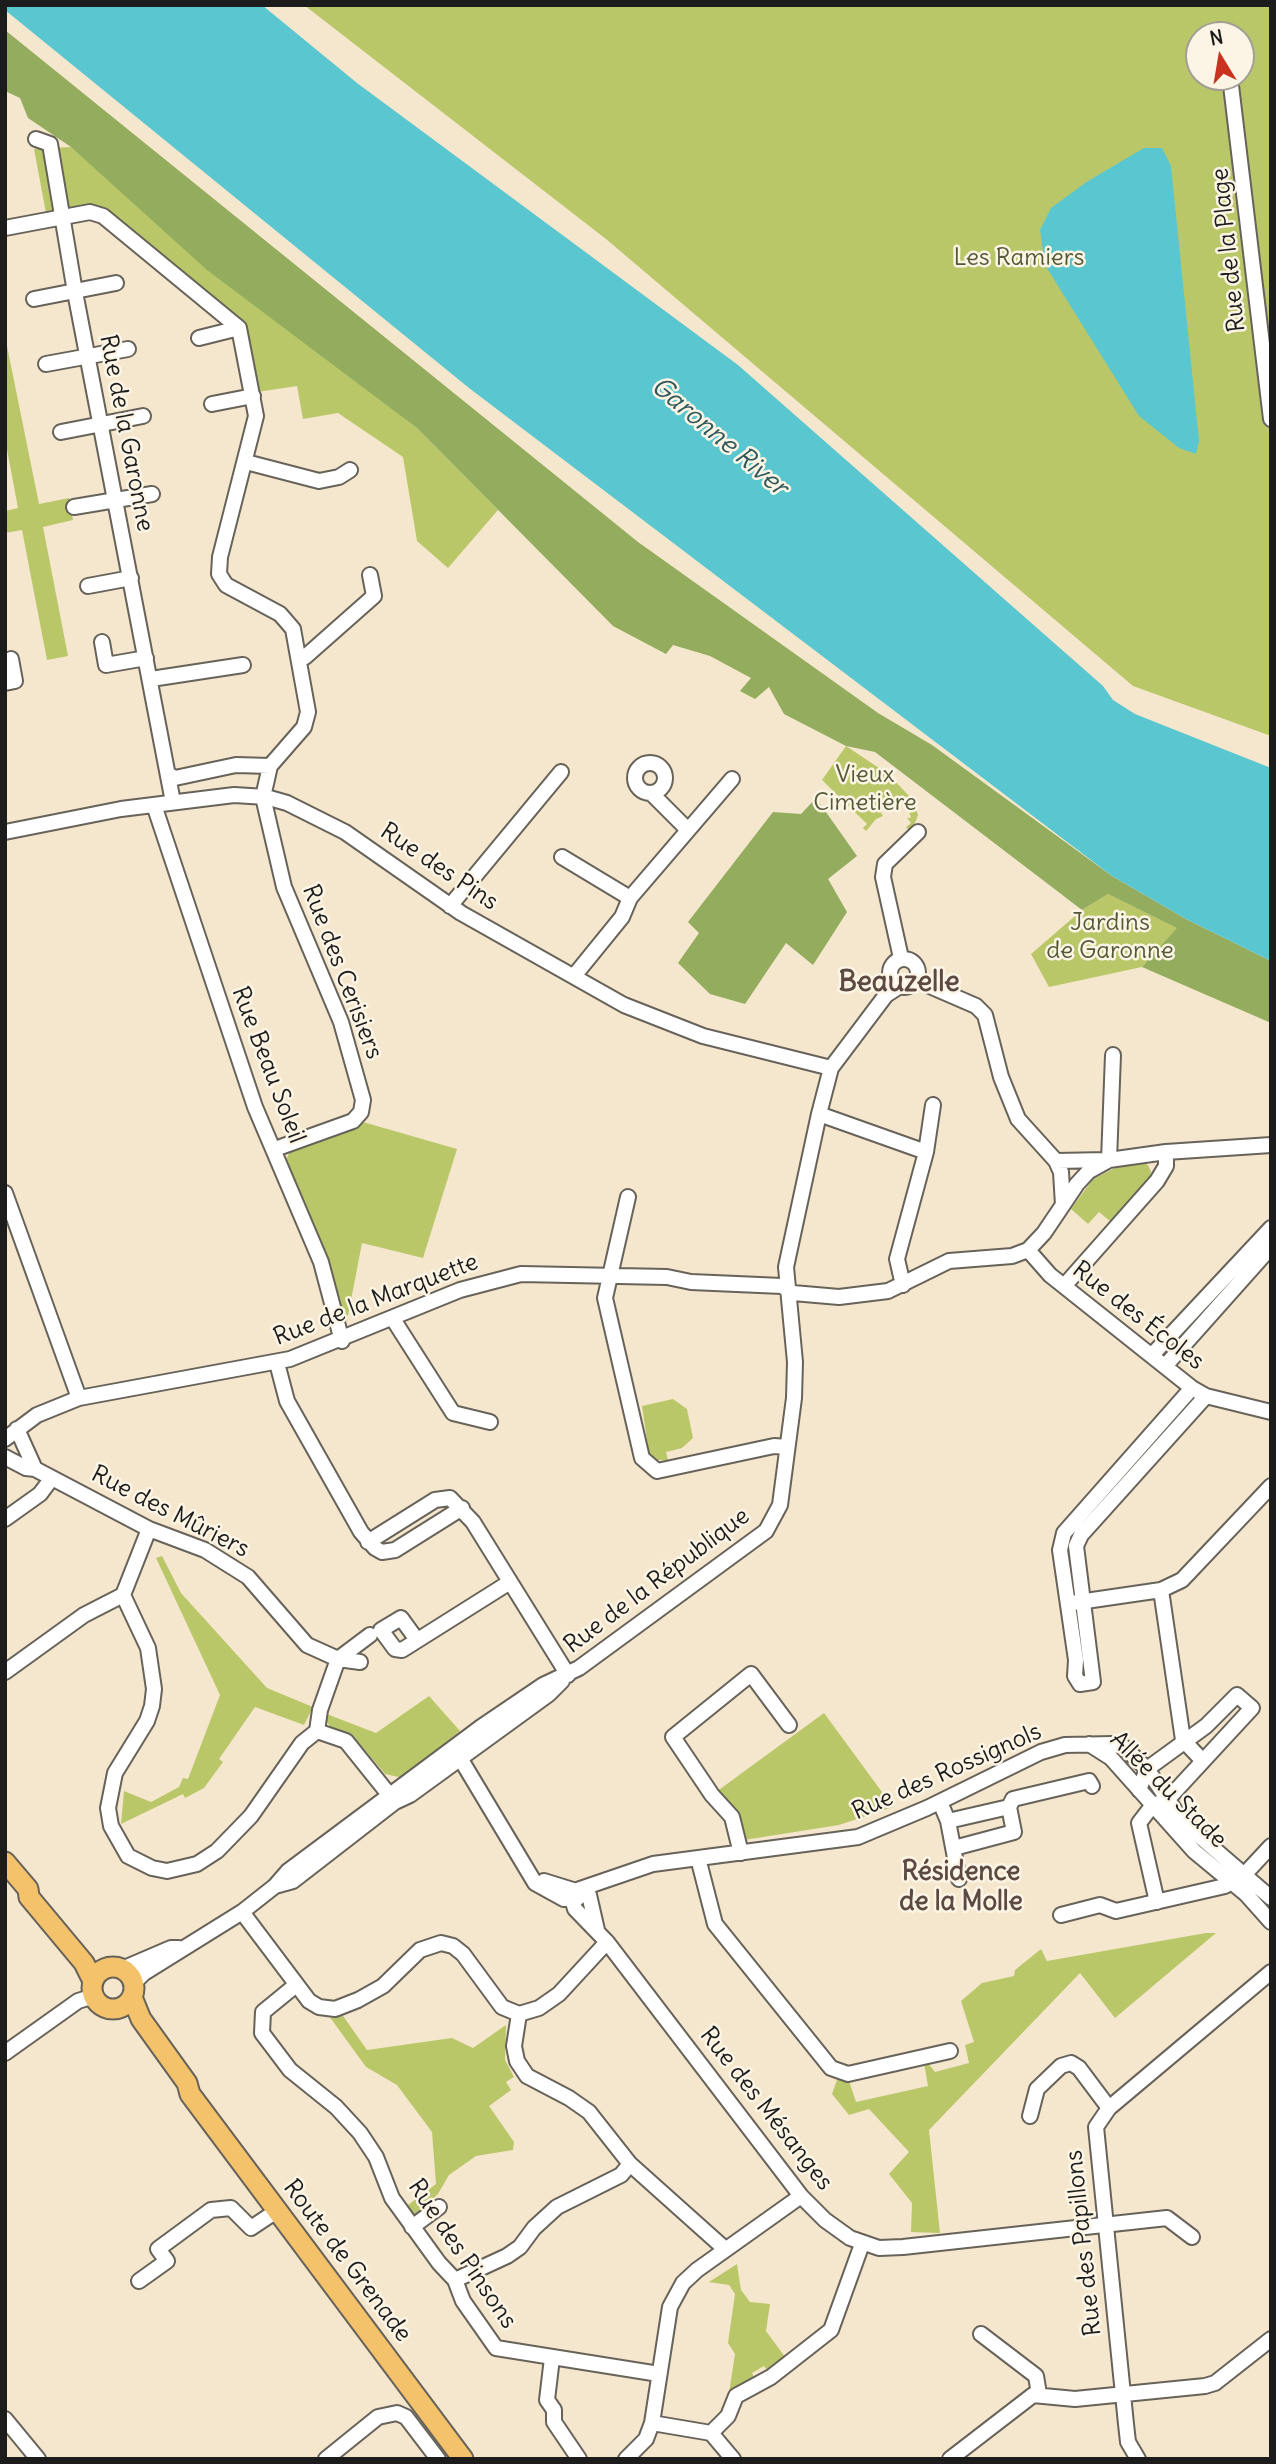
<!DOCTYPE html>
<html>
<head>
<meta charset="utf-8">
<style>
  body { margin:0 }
  #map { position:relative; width:1276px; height:2464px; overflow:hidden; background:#f5e7cd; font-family:Delius,sans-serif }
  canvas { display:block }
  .frame { position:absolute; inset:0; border:7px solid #1c1c1c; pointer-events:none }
  .north { position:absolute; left:1185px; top:21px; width:70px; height:70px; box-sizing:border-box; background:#fcf5e5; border:2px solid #a29e95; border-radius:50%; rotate:349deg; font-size:19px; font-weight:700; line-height:28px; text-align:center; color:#1c1c1c }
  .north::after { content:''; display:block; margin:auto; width:24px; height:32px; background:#c8321e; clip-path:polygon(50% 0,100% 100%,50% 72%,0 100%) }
</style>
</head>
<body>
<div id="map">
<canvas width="1276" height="2464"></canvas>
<div class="frame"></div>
<div class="north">N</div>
</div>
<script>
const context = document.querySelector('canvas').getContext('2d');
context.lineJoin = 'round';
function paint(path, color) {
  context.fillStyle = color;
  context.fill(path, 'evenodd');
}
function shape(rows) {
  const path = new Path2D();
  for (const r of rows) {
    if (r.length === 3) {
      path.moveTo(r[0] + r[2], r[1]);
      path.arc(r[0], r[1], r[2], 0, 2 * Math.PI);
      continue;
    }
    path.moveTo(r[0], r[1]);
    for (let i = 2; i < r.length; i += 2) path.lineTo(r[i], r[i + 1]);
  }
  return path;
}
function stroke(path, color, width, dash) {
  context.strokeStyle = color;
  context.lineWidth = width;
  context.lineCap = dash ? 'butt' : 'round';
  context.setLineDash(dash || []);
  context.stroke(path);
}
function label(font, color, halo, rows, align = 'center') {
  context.font = font + ' Delius,sans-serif';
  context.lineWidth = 5;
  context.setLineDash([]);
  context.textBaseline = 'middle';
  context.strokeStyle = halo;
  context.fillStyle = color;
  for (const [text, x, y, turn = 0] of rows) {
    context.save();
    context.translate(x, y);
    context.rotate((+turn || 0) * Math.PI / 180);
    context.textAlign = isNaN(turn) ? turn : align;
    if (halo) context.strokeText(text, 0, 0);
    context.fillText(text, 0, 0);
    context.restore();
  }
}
paint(shape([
  [304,5,1271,5,1271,736,1133,686,606,239],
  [1199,35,1241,35,1241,77,1199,77],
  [71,147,417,428,498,510,448,568,417,541,403,457,338,413,303,419,297,386,257,392,244,326,109,215,46,213,34,149],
  [5,336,39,504,69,498,73,520,43,527,68,656,47,660,22,530,5,533,5,511,18,508,5,439],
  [846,746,888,774,913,800,918,815,911,833,906,827,911,823,907,818,911,818,909,811,912,809,906,802,899,804,895,799,880,811,883,816,876,819,866,831,863,828,867,824,822,780],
  [1108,894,1178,928,1142,967,1049,987,1031,954,1082,910],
  [363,1122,457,1149,423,1258,362,1243,347,1321,343,1320,286,1160,290,1151,353,1129],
  [1141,1162,1148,1165,1151,1172,1149,1180,1111,1222,1099,1212,1088,1224,1071,1209,1093,1179,1121,1165],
  [673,1399,687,1409,693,1438,682,1448,666,1452,668,1460,657,1460,649,1453,642,1406],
  [162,1556,181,1593,267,1688,313,1707,304,1725,255,1707,219,1759,223,1762,204,1788,185,1798,183,1794,121,1824,124,1791,151,1802,179,1787,183,1778,188,1779,220,1695,156,1558],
  [429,1696,460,1731,403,1778,385,1774,353,1736,332,1729,324,1718,324,1713,376,1733],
  [824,1713,893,1807,839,1825,744,1840,716,1792],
  [1206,1933,1216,1933,1115,2018,1080,1973,929,2130,940,2233,911,2232,912,2203,889,2174,909,2152,869,2109,849,2115,832,2094,837,2080,849,2081,856,2102,928,2086,924,2063,928,2063,935,2072,969,2063,965,2045,974,2042,961,2001,982,1983,1014,1976,1015,1970,1041,1949,1047,1961],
  [341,2013,367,2050,452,2038,473,2048,506,2025,505,2060,514,2077,506,2082,511,2090,489,2106,514,2142,513,2150,476,2156,449,2175,438,2194,414,2215,408,2205,436,2184,432,2132,397,2085,366,2067,329,2016],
  [737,2264,741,2290,750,2302,770,2304,766,2331,788,2361,770,2374,764,2366,752,2373,755,2379,728,2399,735,2354,728,2343,735,2294,729,2285,709,2282]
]), '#bac769');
paint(shape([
  [5,30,638,542,878,713,932,745,1112,876,1186,919,1271,961,1271,1023,1142,967,1177,928,1108,894,1082,910,875,752,846,746,784,714,769,687,755,699,740,691,751,678,710,656,673,645,666,654,613,626,417,428,207,270,71,147,28,118,20,98,5,91],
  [816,798,857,856,828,879,847,912,813,965,786,943,745,1004,710,994,678,963,699,933,688,922,773,812,801,814]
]), '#93ac5d');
paint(shape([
  [5,5,262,5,357,83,738,365,1103,686,1113,700,1135,714,1271,768,1271,961,1186,919,1112,876,469,388,5,10],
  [1144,148,1162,148,1171,166,1199,441,1196,454,1179,448,1139,416,1045,265,1040,230,1051,208,1088,181]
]), '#59c6d0');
const minor = shape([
  [1230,77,1271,419],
  [36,139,50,144,75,292,173,802],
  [5,228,90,212,103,216,239,328,256,416,220,557,219,574,226,585,280,614,293,629,308,712,304,727,270,766],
  [34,299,116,283],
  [199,338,239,328],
  [46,364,128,349],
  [212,404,253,396],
  [61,432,143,416],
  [246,462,319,481,339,477,350,470],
  [74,507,152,494],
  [88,586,131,578],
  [102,642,106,665,146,658],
  [299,659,305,657,374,596,370,575],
  [151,679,243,665],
  [5,683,15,681,11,659],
  [650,778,15],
  [270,766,263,797,284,887,341,1022,363,1100,361,1112,353,1121,275,1149],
  [168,774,175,778,236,765,270,766],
  [651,793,688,830],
  [154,805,255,1107,321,1262,342,1341],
  [5,832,121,809,234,795,266,797,287,803,345,832,461,913,624,1005,703,1036,831,1068],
  [562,857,630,898],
  [450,906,561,772],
  [901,958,883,877,885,864,918,832],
  [904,973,14],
  [574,976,622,917,630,898,732,779],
  [916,980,976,1006,985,1015,1001,1077,1018,1119,1056,1161,1061,1172,1063,1205],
  [819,1114,926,1152],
  [1109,1160,1113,1055],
  [1056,1161,1107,1160],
  [5,1193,79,1398],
  [628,1197,605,1298,642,1458,657,1471,774,1446,787,1447],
  [1028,1250,1050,1275,1192,1388,1206,1396,1271,1412],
  [903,1285,897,1259,926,1152,933,1105],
  [1065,1285,1157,1181,1166,1166,1166,1152],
  [393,1319,453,1413,490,1422],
  [1153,1354,1271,1228],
  [277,1363,287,1401,361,1532,375,1548,382,1552,395,1550,462,1508],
  [1166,1365,1271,1247],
  [1192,1388,1064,1533,1060,1550,1076,1660,1075,1676,1080,1684,1093,1682,1076,1546,1081,1535,1206,1396],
  [17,1429,35,1469],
  [5,1439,37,1415,79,1398,290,1359,460,1290,521,1274,667,1277,691,1282,782,1286,793,1293,839,1297,888,1291,949,1261,1012,1256,1028,1250,1044,1233,1077,1184,1089,1171,1109,1160,1166,1152,1271,1145],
  [5,1457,26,1468,35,1469,149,1529,205,1550,248,1577,307,1645,338,1659,320,1710,317,1731],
  [5,1519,40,1494,52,1478],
  [149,1529,123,1595,148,1648,154,1689,152,1706,147,1721,115,1773,108,1808,111,1826,128,1856,152,1868,167,1871,197,1864,217,1851,251,1816,302,1743,317,1731],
  [368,1542,435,1500,450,1498,473,1522,568,1675],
  [1072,1603,1161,1590],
  [417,1640,401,1618,381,1630,395,1649,402,1650,510,1582],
  [360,1662,338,1659,370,1635],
  [5,1672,84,1615,123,1595],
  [317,1731,346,1741,395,1802],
  [1089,1744,1111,1758,1194,1851,1246,1894,1271,1922],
  [457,1753,535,1883,564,1899,578,1898],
  [1202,1760,1183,1740,1161,1590,1182,1580,1271,1486],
  [1139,1790,1147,1769,1206,1726,1237,1695,1252,1708,1168,1799,1152,1806],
  [940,1802,948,1821,959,1879],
  [1152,1806,1139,1823,1157,1902],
  [948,1821,1009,1807,1013,1799,1089,1781,1092,1786],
  [954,1848,1014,1832,1009,1807],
  [741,1853,732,1817,712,1795,673,1737,751,1674,789,1725],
  [698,1858,715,1924,831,2068,848,2074,950,2051],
  [544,1881,589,1895,597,1930],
  [275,1886,293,1881,395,1802,410,1795,549,1694,562,1681],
  [577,1890,572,1899,575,1909,607,1942,801,2196,825,2220,850,2238,879,2248,903,2247,1167,2218,1192,2237],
  [577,1890,653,1864,858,1837,927,1808,1041,1752,1065,1745,1113,1744,1125,1748,1147,1769,1183,1822,1271,1898],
  [242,1912,309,2001,319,2007,335,2009,358,2000,383,1986,420,1950,441,1943,453,1946,463,1954,502,2007,519,2014],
  [1061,1915,1100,1905,1116,1911,1225,1886,1243,1876,1271,1846],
  [607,1942,559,1994,539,2008,519,2014,514,2046,517,2061,527,2076,569,2098,589,2112,630,2164,725,2249],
  [122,1969,171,1948,179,1948],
  [133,1984,144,1973,242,1912,275,1886,288,1871,481,1727,543,1685,579,1668,766,1531,780,1505,794,1398,795,1362,786,1267,819,1114,831,1068,886,995,900,986],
  [296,1985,263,2012,262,2033,290,2070,336,2107,360,2133,376,2157,392,2198,439,2263,455,2280,463,2301,496,2348,659,2374],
  [5,2053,78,2001,94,1996],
  [1030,2116,1037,2089,1061,2066,1071,2063,1079,2068,1109,2108],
  [412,2227,439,2207],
  [455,2280,507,2256,520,2247,534,2228,557,2207,621,2175,630,2164],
  [139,2281,167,2261,158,2249,211,2210,231,2208,251,2228,278,2210],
  [981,2334,1036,2376,1039,2394],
  [552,2358,547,2400,554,2410,554,2422,579,2459],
  [5,2419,38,2459],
  [652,2423,711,2433,733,2459],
  [711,2433,728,2416,736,2396,771,2377,831,2330,862,2244],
  [326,2459,378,2417,397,2413,406,2417,438,2459],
  [626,2459,646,2439,652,2423,670,2307,683,2283,697,2270,801,2196],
  [950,2459,1033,2395,1075,2399,1205,2386,1215,2383,1271,2339],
  [1138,2459,1128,2442,1126,2424,1096,2127,1109,2108,1271,1972]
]);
const major = shape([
  [5,1862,28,1889,29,1897,84,1963,93,1981],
  [113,1988,21],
  [132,1997,141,2019,187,2083,190,2094,463,2459]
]);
stroke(minor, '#68635a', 18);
stroke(major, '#68635a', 23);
stroke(minor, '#fff', 14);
stroke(major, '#f3c26a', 19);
label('24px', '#1c1c1c', '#fcf5e5', [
  ["Rue de la Plage",1229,250,-96],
  ["Rue de la Garonne",126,433,79],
  ["Rue des Pins",439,867,34],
  ["Rue des Cerisiers",342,972,69],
  ["Rue Beau Soleil",268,1065,69],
  ["Rue de la Marquette",376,1300,-21],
  ["Rue des Écoles",1138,1316,38],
  ["Rue des Mûriers",170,1512,27],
  ["Rue de la République",657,1581,-37],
  ["Rue des Rossignols",947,1772,-24],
  ["Allée du Stade",1168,1790,45],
  ["Rue des Mésanges",766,2109,52],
  ["Rue des Papillons",1084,2243,-96],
  ["Rue des Pinsons",462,2254,56],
  ["Route de Grenade",347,2261,53]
]);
label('24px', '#535837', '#fcf5e5', [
  ["Les Ramiers",1019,258],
  ["Vieux",865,775],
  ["Cimetière",865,803],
  ["Jardins",1110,923],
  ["de Garonne",1110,951]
]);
label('italic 26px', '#31585b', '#fcf5e5', [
  ["Garonne River",719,437,40]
]);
label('bold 26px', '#5c4a42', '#fcf5e5', [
  ["Résidence",961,1873],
  ["de la Molle",961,1903]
]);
label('bold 28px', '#5c4a42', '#fcf5e5', [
  ["Beauzelle",899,983]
]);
</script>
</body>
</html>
